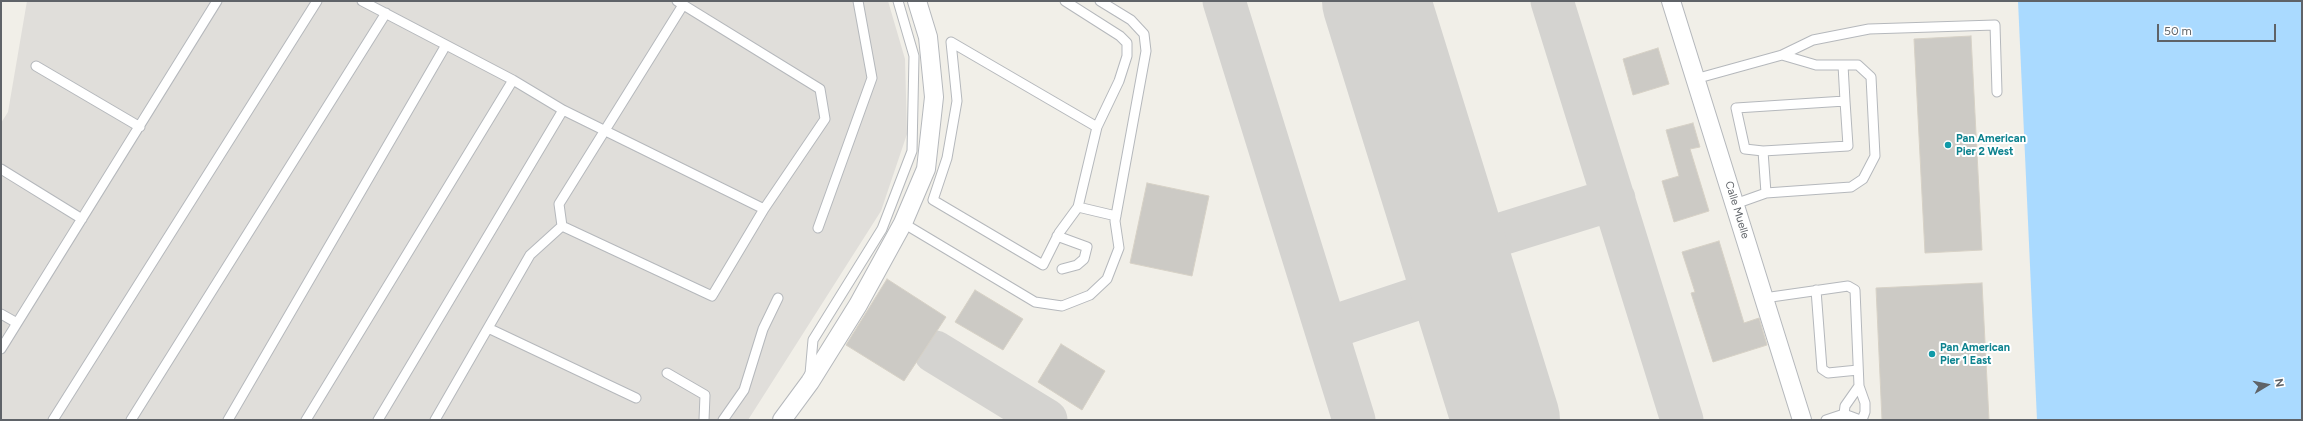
<!DOCTYPE html>
<html>
<head>
<meta charset="utf-8">
<style>
  body { margin:0 }
  #map { position:relative; width:2303px; height:421px; overflow:hidden; background:#f1efe8; font-family:Figtree,sans-serif }
  canvas { display:block }
  .frame { position:absolute; inset:0; border:2px solid #5f6368; pointer-events:none }
  .north { position:absolute; left:2247px; top:365px; width:40px; height:40px; -webkit-text-stroke:3px #fff; paint-order:stroke; rotate:80deg; font-size:11px; font-weight:700; line-height:16px; text-align:center; color:#5f6368 }
  .north::after { content:''; display:block; margin:auto; width:14px; height:18px; background:#5f6368; clip-path:polygon(50% 0,100% 100%,50% 72%,0 100%) }
  .scale { position:absolute; left:2157px; top:24px; width:119px; height:18px; box-sizing:border-box; border:2px solid #5f6368; border-top:0; padding-left:5px; font-size:12px; line-height:14px; white-space:nowrap; color:#5f6368; -webkit-text-stroke:3px #fff; paint-order:stroke }
</style>
</head>
<body>
<div id="map">
<canvas width="2303" height="421"></canvas>
<div class="frame"></div>
<div class="north">N</div>
<div class="scale">50 m</div>
</div>
<script>
const context = document.querySelector('canvas').getContext('2d');
context.lineJoin = 'round';
function paint(path, color) {
  context.fillStyle = color;
  context.fill(path, 'evenodd');
}
function shape(rows) {
  const path = new Path2D();
  for (const r of rows) {
    path.moveTo(r[0], r[1]);
    for (let i = 2; i < r.length; i += 2) path.lineTo(r[i], r[i + 1]);
  }
  return path;
}
function stroke(path, color, width, dash) {
  context.strokeStyle = color;
  context.lineWidth = width;
  context.lineCap = dash ? 'butt' : 'round';
  context.setLineDash(dash || []);
  context.stroke(path);
}
function label(font, color, halo, rows, align = 'center') {
  context.font = font + ' Figtree,sans-serif';
  context.lineWidth = 4;
  context.setLineDash([]);
  context.textBaseline = 'middle';
  context.strokeStyle = halo;
  context.fillStyle = color;
  for (const [text, x, y, turn = 0] of rows) {
    context.save();
    context.translate(x, y);
    context.rotate((+turn || 0) * Math.PI / 180);
    context.textAlign = isNaN(turn) ? turn : align;
    if (halo) context.strokeText(text, 0, 0);
    context.fillText(text, 0, 0);
    context.restore();
  }
}
paint(shape([
  [27,1,888,1,905,59,907,134,881,211,748,420,1,420,1,123,8,112]
]), '#e0deda');
paint(shape([
  [2018,1,2302,1,2302,420,2037,420]
]), '#aadaff');
paint(shape([
  [2025,208,2035,420,2029,307]
]), '#f1efe8');
stroke(shape([
  [1224,1,1354,420],
  [1552,1,1682,420],
  [1453,249,1614,199],
  [1326,329,1464,283],
  [935,352,1046,420]
]), '#d4d3d0', 43);
stroke(shape([
  [1376,1,1506,420]
]), '#d4d3d0', 108);
const building = shape([
  [1971,36,1982,250,1925,253,1914,39,1971,36],
  [1658,48,1669,84,1633,95,1623,59,1658,48],
  [1693,123,1700,147,1690,149,1709,211,1674,222,1662,181,1679,176,1666,130,1693,123],
  [1147,183,1209,196,1192,276,1130,263,1147,183],
  [1719,241,1744,323,1759,318,1767,345,1713,362,1691,293,1695,292,1682,252,1719,241],
  [887,279,946,317,904,381,846,345,887,279],
  [1982,283,1989,420,1882,420,1876,288,1982,283],
  [975,290,1023,319,1003,350,955,322,975,290],
  [1061,344,1105,371,1082,410,1038,382,1061,344]
]);
paint(building, '#cccac5');
stroke(building, '#d6d1c6', 1);
const lane = shape([
  [362,1,513,80,563,110,764,209,825,119,820,89,677,1],
  [1065,1,1120,36,1127,43,1127,56,1119,81,1097,127,1078,207,1116,216],
  [683,5,559,204,562,226,712,296,764,209],
  [951,42,957,101,947,158,933,200,1043,265,1059,233,1078,207],
  [951,42,1097,127],
  [1782,55,1813,40,1869,29,1995,25,1997,92],
  [1843,65,1845,101],
  [36,66,140,127],
  [1695,79,1782,55,1816,65,1858,65,1871,77,1875,156,1863,179,1851,187,1766,193,1735,204],
  [1763,151,1745,149,1736,108,1845,101,1848,146,1763,151,1766,193],
  [1,169,82,219],
  [903,223,1035,302,1062,306,1090,295,1107,279,1119,248,1115,221,1146,51,1144,34,1131,20,1100,1],
  [818,228,872,78,858,1],
  [1057,236,1087,247,1084,259,1077,265,1062,269],
  [1816,290,1822,369,1828,373,1858,370],
  [1764,298,1848,286,1855,290,1859,386],
  [1,314,17,323],
  [488,328,636,398],
  [1,349,217,1],
  [667,373,705,395,704,420],
  [810,374,813,340,882,229,912,151,914,56,898,1],
  [1844,414,1845,406,1859,386,1865,403,1865,412,1862,420],
  [53,420,317,1],
  [131,420,386,13],
  [228,420,446,45],
  [306,420,513,80],
  [378,420,563,110],
  [435,420,530,255,562,226],
  [723,420,744,390,763,329,778,298],
  [1826,420,1844,414,1860,420]
]);
const street = shape([
  [1671,1,1802,420],
  [782,420,810,382,858,305,903,223,926,169,934,97,928,37,917,1]
]);
stroke(lane, '#b5b8bc', 11);
stroke(street, '#b5b8bc', 20);
stroke(lane, '#fff', 9);
stroke(street, '#fff', 18);
for (const [x, y, r, color] of [
  [1948,145,4,"#0f9aa8"],
  [1932,354,4,"#0f9aa8"]
]) {
  const dot = new Path2D();
  dot.arc(x, y, r, 0, 2 * Math.PI);
  context.fillStyle = color;
  context.fill(dot);
  stroke(dot, '#fff', 1.5);
}
label('bold 11px', '#0d838f', '#fff', [
  ["Pan American",1956,139],
  ["Pier 2 West",1956,152],
  ["Pan American",1940,348],
  ["Pier 1 East",1940,361]
], 'left');
label('11px', '#5f6368', '#fff', [
  ["Calle Muelle",1737,210,73]
]);
</script>
</body>
</html>
